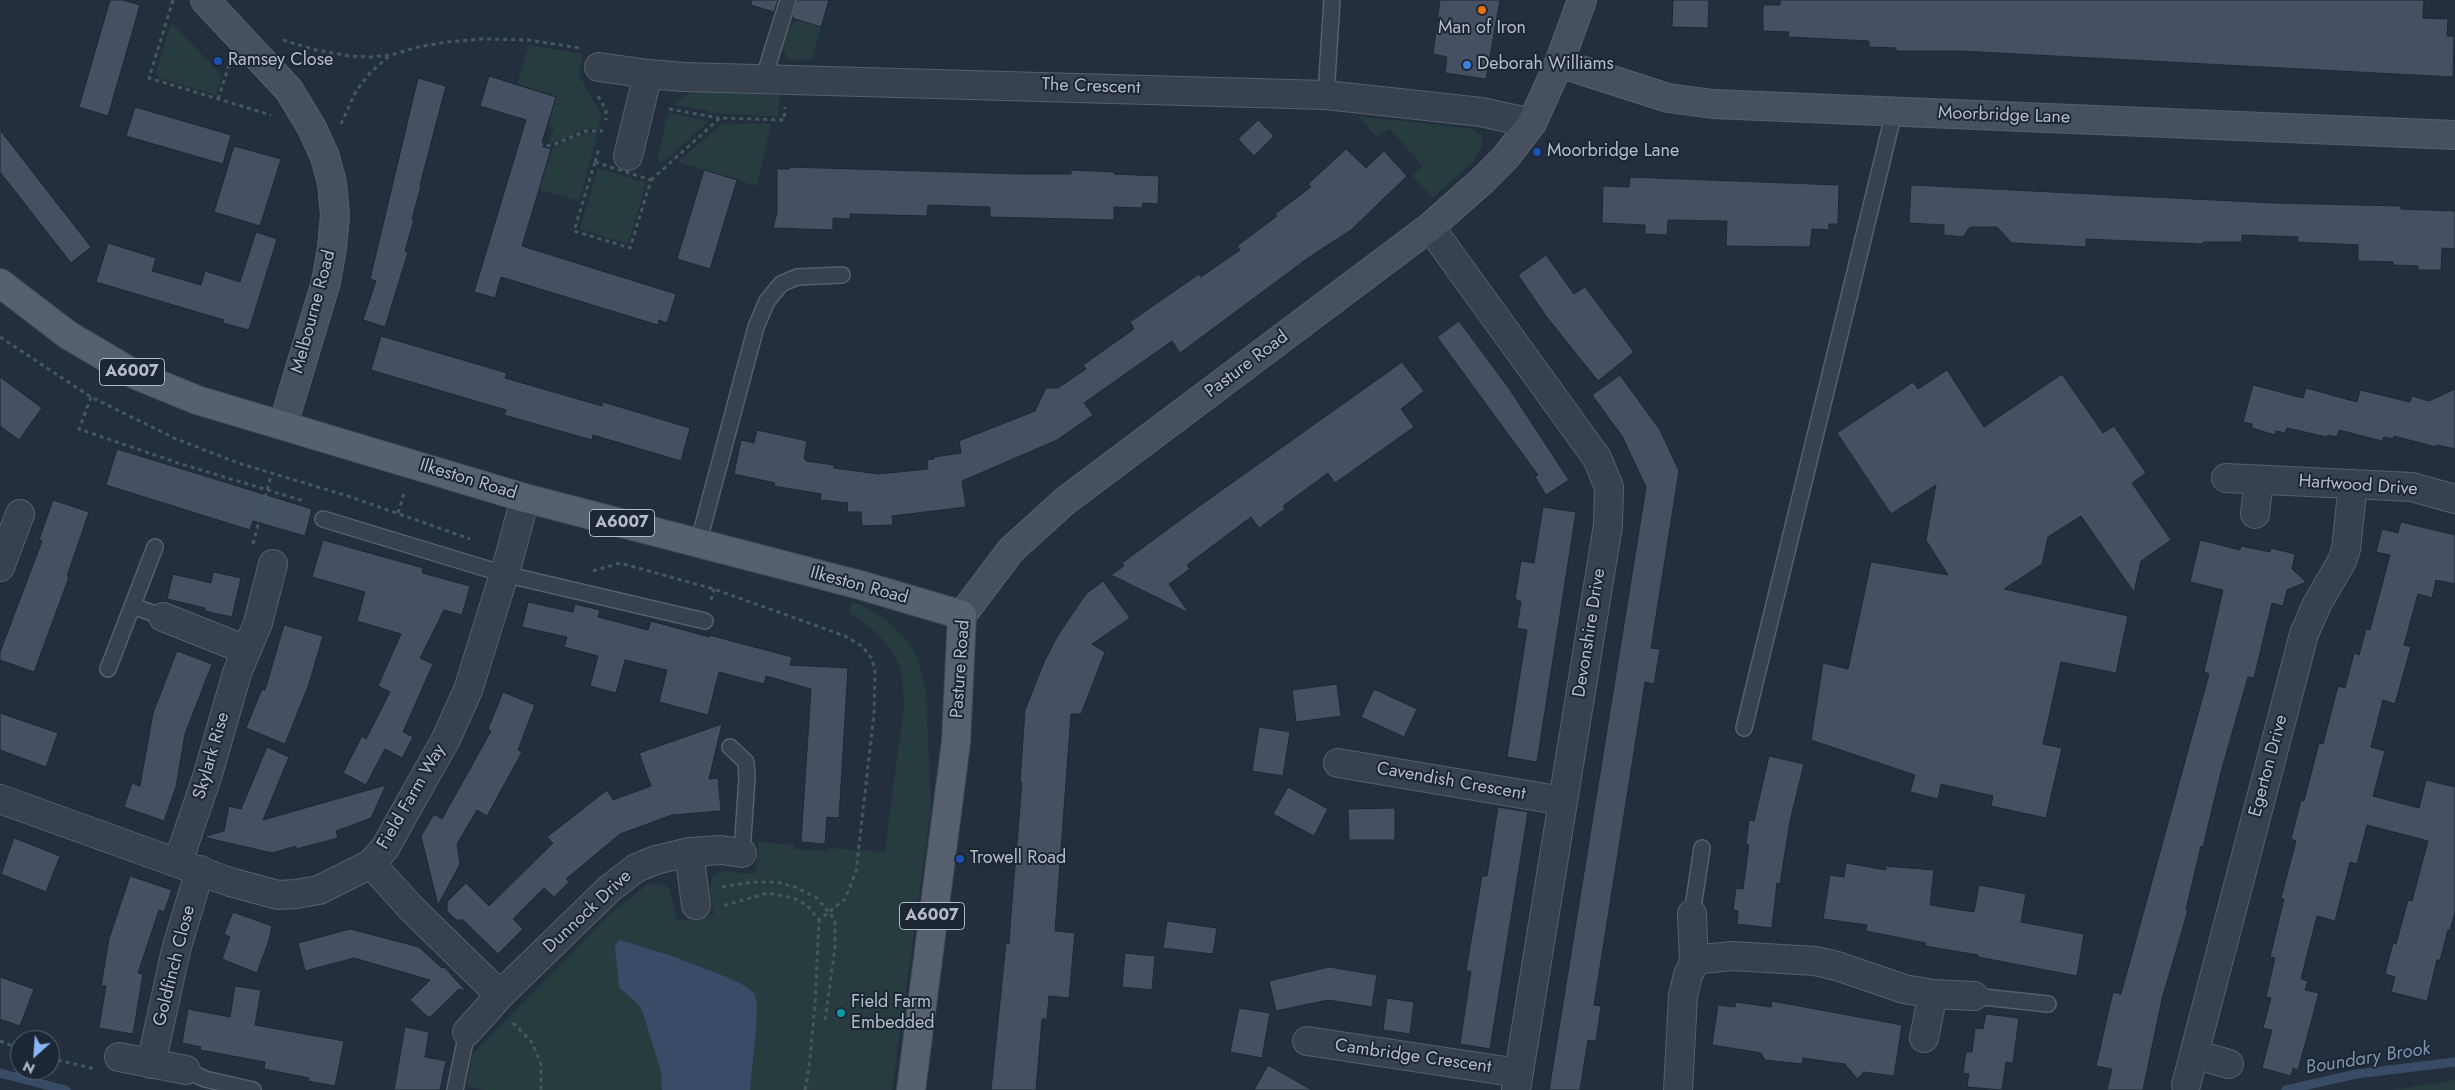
<!DOCTYPE html>
<html>
<head>
<meta charset="utf-8">
<style>
  body { margin:0 }
  #map { position:relative; width:2455px; height:1090px; overflow:hidden; background:#242f3e; font-family:Jost,sans-serif }
  canvas { display:block }
  .north { position:absolute; left:10px; top:1030px; width:50px; height:50px; box-sizing:border-box; background:#1d2633; border:1px solid #59626f; border-radius:50%; rotate:206deg; font-size:14px; font-weight:700; line-height:20px; text-align:center; color:#b4bcc9 }
  .north::after { content:''; display:block; margin:auto; width:18px; height:22px; background:#8ab4f8; clip-path:polygon(50% 0,100% 100%,50% 72%,0 100%) }
</style>
</head>
<body>
<div id="map">
<canvas width="2455" height="1090"></canvas>
<div class="north">N</div>
</div>
<script>
const context = document.querySelector('canvas').getContext('2d');
context.lineJoin = 'round';
function paint(path, color) {
  context.fillStyle = color;
  context.fill(path, 'evenodd');
}
function shape(rows) {
  const path = new Path2D();
  for (const r of rows) {
    path.moveTo(r[0], r[1]);
    for (let i = 2; i < r.length; i += 2) path.lineTo(r[i], r[i + 1]);
  }
  return path;
}
function stroke(path, color, width, dash) {
  context.strokeStyle = color;
  context.lineWidth = width;
  context.lineCap = dash ? 'butt' : 'round';
  context.setLineDash(dash || []);
  context.stroke(path);
}
function label(font, color, halo, rows, align = 'center') {
  context.font = font + ' Jost,sans-serif';
  context.lineWidth = 4;
  context.setLineDash([]);
  context.textBaseline = 'middle';
  context.strokeStyle = halo;
  context.fillStyle = color;
  for (const [text, x, y, turn = 0] of rows) {
    context.save();
    context.translate(x, y);
    context.rotate((+turn || 0) * Math.PI / 180);
    context.textAlign = isNaN(turn) ? turn : align;
    if (halo) context.strokeText(text, 0, 0);
    context.fillText(text, 0, 0);
    context.restore();
  }
}
paint(shape([
  [800,20,821,27,812,60,788,59,782,48,790,25],
  [173,24,222,76,216,95,159,78,156,73,170,27],
  [529,45,583,54,579,75,600,112,601,119,598,129,585,129,560,141,548,143,554,128,548,126,557,96,517,84],
  [691,92,780,95,778,117,713,113,706,110,673,105],
  [670,113,709,121,662,163,657,160,667,117],
  [1358,116,1474,129,1482,137,1483,144,1474,161,1433,198,1412,176,1423,166,1389,128,1377,137],
  [723,123,771,124,757,186,678,162],
  [586,133,598,133,579,201,539,190,553,147],
  [598,168,646,183,628,244,580,229],
  [852,602,864,606,885,619,906,639,917,657,926,689,931,809,892,1090,485,1090,467,1087,472,1055,610,914,647,885,661,883,669,888,678,921,714,914,710,889,712,878,720,871,755,874,759,842,794,845,794,849,828,851,828,848,885,852,904,705,902,678,899,665,891,650,877,633,849,612],
  [2455,1080,2455,1090,2392,1090,2406,1088]
]), '#263c3f');
paint(shape([
  [620,940,675,957,729,978,745,986,755,994,757,1006,756,1028,750,1090,662,1090,661,1072,643,1013,639,1005,619,987,615,945]
]), '#394c67');
stroke(shape([
  [0,1073,66,1090],
  [2286,1090,2356,1074,2455,1062]
]), '#394c67', 9);
const building = shape([
  [110,0,123,0,140,5,108,116,79,107,110,0],
  [752,0,778,0,774,12,751,5,752,0],
  [797,0,829,0,821,27,792,18,797,0],
  [1440,0,1500,0,1486,79,1445,73,1447,57,1433,54,1440,0],
  [1673,0,1709,0,1708,28,1672,27,1673,0],
  [1780,0,2424,0,2423,18,2448,19,2447,36,2454,36,2453,77,1960,51,1896,51,1896,48,1869,47,1869,41,1788,37,1789,32,1763,31,1763,5,1780,5,1780,0],
  [489,76,556,97,541,146,551,149,522,246,676,294,667,323,659,320,658,325,501,277,495,298,474,292,526,120,480,106,489,76],
  [418,78,446,86,420,185,421,186,412,219,414,219,405,251,408,252,385,327,363,320,376,281,370,279,418,78],
  [135,107,231,135,223,164,126,136,135,107],
  [1258,120,1274,136,1254,156,1238,139,1258,120],
  [0,130,91,247,71,263,0,172,0,130],
  [234,146,281,159,260,226,214,212,234,146],
  [1346,149,1366,168,1384,151,1407,176,1351,230,1308,258,1180,353,1172,341,1084,403,1093,415,1057,440,962,481,966,507,892,516,893,525,862,526,861,512,847,512,848,503,820,500,821,494,774,486,775,483,734,474,741,440,754,443,757,430,807,441,804,458,806,461,834,465,834,468,878,474,928,469,927,460,934,459,934,457,961,453,959,441,1035,411,1046,388,1058,388,1086,369,1083,365,1134,329,1130,322,1199,274,1201,277,1240,250,1237,246,1277,216,1275,214,1311,187,1308,184,1346,149],
  [789,167,1020,174,1071,174,1071,170,1094,171,1114,172,1114,174,1159,176,1158,204,1143,203,1142,208,1114,207,1114,220,990,217,990,207,928,205,927,216,850,214,850,219,833,218,833,230,773,228,777,213,777,169,789,169,789,167],
  [704,170,737,180,710,269,677,259,704,170],
  [1630,177,1839,185,1838,224,1829,224,1829,230,1812,229,1810,247,1726,246,1727,221,1668,220,1667,235,1645,234,1645,225,1602,223,1603,186,1629,187,1630,177],
  [1911,185,2274,203,2401,206,2401,209,2455,211,2455,249,2442,248,2441,270,2418,270,2418,266,2393,265,2393,262,2358,261,2358,245,2297,242,2298,237,2242,235,2242,242,2203,242,2203,244,2086,239,2086,247,2012,243,1997,227,1970,227,1963,237,1944,235,1944,225,1909,223,1911,185],
  [256,232,277,239,249,330,223,323,224,320,96,282,108,243,156,258,152,271,201,285,205,271,240,282,256,232],
  [1546,255,1574,294,1585,287,1634,352,1598,381,1546,316,1518,275,1546,255],
  [1459,321,1508,387,1569,480,1546,495,1535,477,1538,475,1437,337,1459,321],
  [381,336,507,373,505,378,602,406,603,402,690,428,681,461,593,435,592,440,504,415,506,410,371,370,381,336],
  [1402,362,1424,391,1401,409,1414,427,1335,483,1328,473,1283,506,1285,509,1259,528,1251,517,1187,565,1190,569,1169,584,1189,613,1111,575,1124,566,1122,563,1198,507,1402,362],
  [1947,370,1984,427,2062,374,2103,433,2114,426,2146,473,2132,483,2171,540,2141,561,2134,592,2081,516,2048,537,2042,564,2004,589,2128,616,2116,673,2061,662,2043,744,2062,748,2046,818,1991,806,1993,796,1941,784,1938,799,1910,792,1915,775,1811,740,1823,663,1848,669,1871,562,1948,575,1926,540,1936,485,1891,514,1837,433,1913,382,1918,389,1947,370],
  [1620,375,1660,430,1679,471,1651,648,1660,649,1654,684,1645,682,1594,1005,1601,1006,1596,1041,1588,1040,1580,1090,1549,1090,1646,487,1622,436,1592,395,1620,375],
  [0,377,42,408,19,440,0,426,0,377],
  [2253,385,2303,398,2306,388,2357,402,2360,390,2410,402,2412,396,2429,401,2455,389,2455,449,2437,445,2436,447,2394,436,2393,439,2384,437,2382,441,2339,430,2337,437,2328,435,2327,437,2287,428,2285,433,2276,431,2275,435,2252,428,2252,424,2243,422,2253,385],
  [117,449,312,509,305,536,253,521,250,530,106,485,117,449],
  [53,500,89,512,67,576,69,577,34,672,0,660,0,652,42,541,39,540,53,500],
  [1543,507,1576,512,1537,762,1507,757,1527,630,1517,628,1521,602,1515,599,1521,561,1534,563,1543,507],
  [2401,522,2455,535,2455,584,2436,580,2432,598,2418,594,2404,645,2411,647,2395,704,2383,700,2371,747,2385,751,2373,796,2419,808,2426,780,2455,787,2455,912,2450,931,2448,930,2440,960,2437,960,2427,1001,2391,992,2395,977,2385,974,2393,943,2396,944,2408,900,2412,901,2428,841,2367,825,2357,864,2350,862,2335,921,2317,916,2301,979,2308,981,2305,990,2319,993,2298,1070,2293,1068,2291,1076,2262,1068,2272,1030,2263,1028,2271,998,2266,997,2275,958,2270,957,2284,899,2281,898,2296,841,2291,839,2301,800,2304,801,2319,743,2323,744,2338,686,2345,688,2354,653,2359,655,2366,629,2370,630,2390,555,2376,552,2382,529,2398,533,2401,522],
  [323,540,423,568,422,573,470,586,462,615,444,610,420,658,433,664,403,732,413,737,402,758,385,749,366,785,343,773,362,736,366,739,390,692,378,686,401,634,357,621,365,592,312,577,323,540],
  [2200,540,2240,550,2241,546,2270,552,2271,548,2295,554,2292,569,2306,582,2287,590,2283,606,2272,603,2254,678,2248,677,2221,772,2203,847,2201,846,2194,876,2186,909,2188,910,2162,999,2143,1090,2107,1090,2112,1069,2096,1066,2113,992,2121,994,2209,674,2204,672,2223,590,2190,582,2200,540],
  [213,572,241,578,232,617,205,611,205,608,167,599,173,574,211,583,213,572],
  [1103,581,1130,618,1092,644,1105,652,1081,714,1071,714,1055,931,1075,933,1069,998,1049,996,1047,1019,1042,1019,1036,1090,991,1090,1006,943,1009,944,1011,914,1022,783,1020,783,1025,710,1044,662,1058,635,1086,594,1103,581],
  [528,602,573,612,575,604,600,610,598,617,648,630,651,621,709,637,709,635,792,657,790,665,848,668,839,818,827,817,825,844,801,842,811,689,766,676,764,684,719,672,708,715,659,702,667,670,625,660,616,693,590,686,598,656,564,647,567,637,522,627,528,602],
  [284,625,323,636,309,684,285,744,246,728,262,689,265,690,284,625],
  [177,651,212,664,185,734,176,787,164,821,124,807,132,783,140,786,153,713,177,651],
  [1337,684,1341,716,1296,722,1292,690,1337,684],
  [1374,689,1417,709,1404,737,1361,717,1374,689],
  [503,692,535,705,518,750,522,752,487,816,477,810,457,844,460,864,438,905,421,836,434,814,442,819,491,731,488,729,503,692],
  [0,713,58,733,46,767,0,750,0,713],
  [722,724,709,779,718,778,721,811,672,815,620,834,566,879,569,882,554,897,544,888,513,919,523,929,498,954,463,920,456,920,447,911,447,902,466,883,489,906,553,843,547,837,607,790,613,800,651,786,639,753,722,724],
  [1259,727,1290,732,1283,776,1252,771,1259,727],
  [267,747,289,757,263,820,386,785,371,818,336,831,338,838,296,849,296,846,272,853,203,837,224,831,229,806,241,809,267,747],
  [1769,756,1804,764,1790,821,1780,884,1777,883,1772,928,1737,924,1738,911,1733,910,1736,888,1743,889,1749,845,1746,845,1749,820,1754,821,1769,756],
  [1288,787,1328,809,1314,836,1273,814,1288,787],
  [1498,807,1528,812,1490,1049,1460,1044,1471,971,1466,971,1482,876,1487,876,1498,807],
  [1395,808,1395,840,1349,840,1348,809,1395,808],
  [14,838,60,856,46,892,1,874,14,838],
  [1846,863,1886,870,1886,866,1934,870,1930,905,1974,912,1979,885,2026,894,2021,922,2084,934,2077,976,1978,957,1978,955,1925,946,1926,943,1866,931,1867,925,1823,919,1830,875,1844,877,1846,863],
  [130,876,172,890,164,912,159,910,138,973,143,974,133,1034,99,1028,106,986,101,986,109,939,130,876],
  [233,912,272,926,269,940,257,973,222,959,230,937,224,934,233,912],
  [1167,921,1217,928,1213,954,1163,948,1167,921],
  [350,929,419,947,442,968,444,967,466,991,459,989,429,1018,410,1000,430,980,354,958,305,971,298,943,350,929],
  [1125,953,1155,956,1152,990,1122,987,1125,953],
  [1329,967,1377,975,1372,1007,1328,1000,1276,1011,1269,981,1329,967],
  [0,977,34,989,20,1026,0,1019,0,977],
  [235,986,261,990,255,1025,344,1041,335,1086,308,1081,309,1078,264,1069,265,1062,200,1050,201,1047,182,1043,188,1009,230,1017,235,986],
  [1387,998,1414,1002,1410,1034,1383,1030,1387,998],
  [1772,1001,1902,1025,1894,1076,1864,1072,1857,1079,1845,1064,1803,1058,1802,1064,1765,1060,1761,1053,1712,1045,1718,1005,1735,1007,1736,1002,1771,1007,1772,1001],
  [1239,1008,1270,1013,1262,1058,1230,1052,1239,1008],
  [1986,1014,2019,1018,2013,1063,2006,1062,2002,1090,1967,1087,1969,1074,1963,1073,1966,1052,1972,1052,1975,1028,1983,1029,1986,1014],
  [405,1027,429,1032,425,1057,446,1061,440,1090,394,1090,405,1027],
  [1268,1065,1312,1090,1254,1090,1268,1065]
]);
paint(building, '#455162');
stroke(building, '#1f2835', 1);
const lane = shape([
  [764,77,788,0],
  [1326,95,1332,0],
  [323,519,504,574,705,621],
  [698,544,756,327,767,301,781,284,797,277,842,275],
  [133,606,163,617],
  [108,669,155,547],
  [1744,728,1894,112],
  [730,747,746,762,747,778,742,853],
  [1692,914,1702,848],
  [1974,996,2048,1004],
  [186,1070,205,1079,253,1090],
  [455,1090,467,1032]
]);
const street = shape([
  [599,67,648,74,684,77,1326,95,1481,112,1532,123],
  [628,156,648,74],
  [1430,227,1597,458,1609,487,1608,525,1516,1090],
  [2226,478,2412,487,2455,499],
  [2255,514,2259,480],
  [0,567,20,514],
  [163,617,246,650],
  [1338,763,1563,801],
  [0,799,230,882,278,895,296,894,319,890,371,864,385,848,405,812,446,739,468,690,510,555,525,498],
  [689,852,696,905],
  [178,862,208,774,237,673,258,623,273,564],
  [371,864,412,909,500,995,609,889,636,868,656,860,689,852,721,850,742,853],
  [1692,914,1694,963],
  [467,1032,500,995],
  [1924,1038,1933,994],
  [1307,1041,1519,1073],
  [2194,1054,2229,1064],
  [119,1057,186,1070],
  [151,1064,176,950,200,870],
  [2186,1085,2304,634,2317,604,2342,561,2346,549,2353,484],
  [1678,1090,1683,996,1688,975,1694,963,1701,959,1733,956,1815,961,1837,966,1904,989,1933,994,1974,996]
]);
const secondary = shape([
  [205,0,289,90,312,128,325,157,332,183,335,215,332,248,326,282,283,425],
  [1559,63,1668,98,1713,104,2455,135],
  [962,615,1011,550,1065,501,1430,227,1483,180,1505,158,1532,123,1559,63,1582,0]
]);
const primary = shape([
  [0,283,68,335,136,375,197,400,525,498,860,585,962,615,956,742,911,1090]
]);
stroke(lane, '#565f6c', 18);
stroke(street, '#565f6c', 30);
stroke(secondary, '#565f6c', 30);
stroke(primary, '#414a57', 30);
stroke(shape([
  [173,0,149,78,271,115],
  [283,40,316,50,349,56,369,57,391,55,418,47,447,42,482,39,528,40,580,48],
  [598,96,606,110,606,120],
  [218,99,229,65],
  [669,109,719,118],
  [341,124,356,91,370,73,390,55],
  [539,144,546,146,555,144,586,131,603,131],
  [595,162,651,180,630,248,574,231,595,162],
  [595,162,599,148],
  [651,180,720,118,784,120,785,107],
  [0,337,91,397,174,438,238,463,351,497,470,539],
  [91,397,79,429,178,463,304,501],
  [398,513,405,490],
  [253,544,272,472],
  [593,571,620,563,714,589,845,636,862,646,872,659,875,671,874,714,856,872,845,899,819,920,807,905,793,898,768,893,722,906],
  [711,600,714,589],
  [722,887,751,882,777,882,795,887,817,898,835,920,835,947,825,1021],
  [513,1023,531,1041,535,1050,541,1064,541,1090],
  [0,1041,20,1049],
  [50,1058,95,1069],
  [805,1090,809,1068,815,1005,819,920]
]), '#44595c', 3, [4, 4]);
stroke(lane, '#38414e', 15);
stroke(street, '#38414e', 28);
stroke(secondary, '#465061', 28);
stroke(primary, '#56606e', 28);
for (const [x, y, r, color] of [
  [1482,10,5,"#e8710a"],
  [218,61,5,"#1a4fb4"],
  [1467,65,5,"#3f7fe0"],
  [1537,152,5,"#1a4fb4"],
  [960,859,5,"#1a4fb4"],
  [841,1013,5,"#0f9aa8"]
]) {
  const dot = new Path2D();
  dot.arc(x, y, r, 0, 2 * Math.PI);
  context.fillStyle = color;
  context.fill(dot);
  stroke(dot, '#1d2633', 2);
}
for (const [x, y, w] of [
  [132,372,65],
  [622,523,65],
  [932,916,65]
]) {
  const box = new Path2D();
  box.roundRect(x - w / 2, y - 13.5, w, 27, 4);
  context.fillStyle = '#1d2633';
  context.fill(box);
  stroke(box, '#b4bcc9', 1);
}
label('bold 16px', '#b4bcc9', null, [
  ["A6007",132,372],
  ["A6007",622,523],
  ["A6007",932,916]
]);
label('18px', '#b4bcc9', '#1d2633', [
  ["Man of Iron",1482,29,"center"],
  ["Ramsey Close",228,61],
  ["Deborah Williams",1477,65],
  ["Moorbridge Lane",1547,152],
  ["Trowell Road",970,859],
  ["Field Farm",851,1003],
  ["Embedded",851,1024]
], 'left');
label('18px', '#b4bcc9', '#1d2633', [
  ["The Crescent",1091,87,2],
  ["Moorbridge Lane",2004,116,2],
  ["Melbourne Road",314,312,-75],
  ["Pasture Road",1247,365,-37],
  ["Ilkeston Road",468,480,17],
  ["Hartwood Drive",2358,486,4],
  ["Ilkeston Road",859,586,15],
  ["Devonshire Drive",1590,633,-81],
  ["Pasture Road",961,669,-86],
  ["Skylark Rise",212,756,-74],
  ["Egerton Drive",2269,766,-75],
  ["Cavendish Crescent",1451,782,10],
  ["Field Farm Way",412,797,-60],
  ["Dunnock Drive",588,912,-43],
  ["Goldfinch Close",175,966,-76],
  ["Cambridge Crescent",1413,1057,8]
]);
label('italic 19px', '#7c92b1', '#1d2633', [
  ["Boundary Brook",2368,1059,-9]
]);
</script>
</body>
</html>
